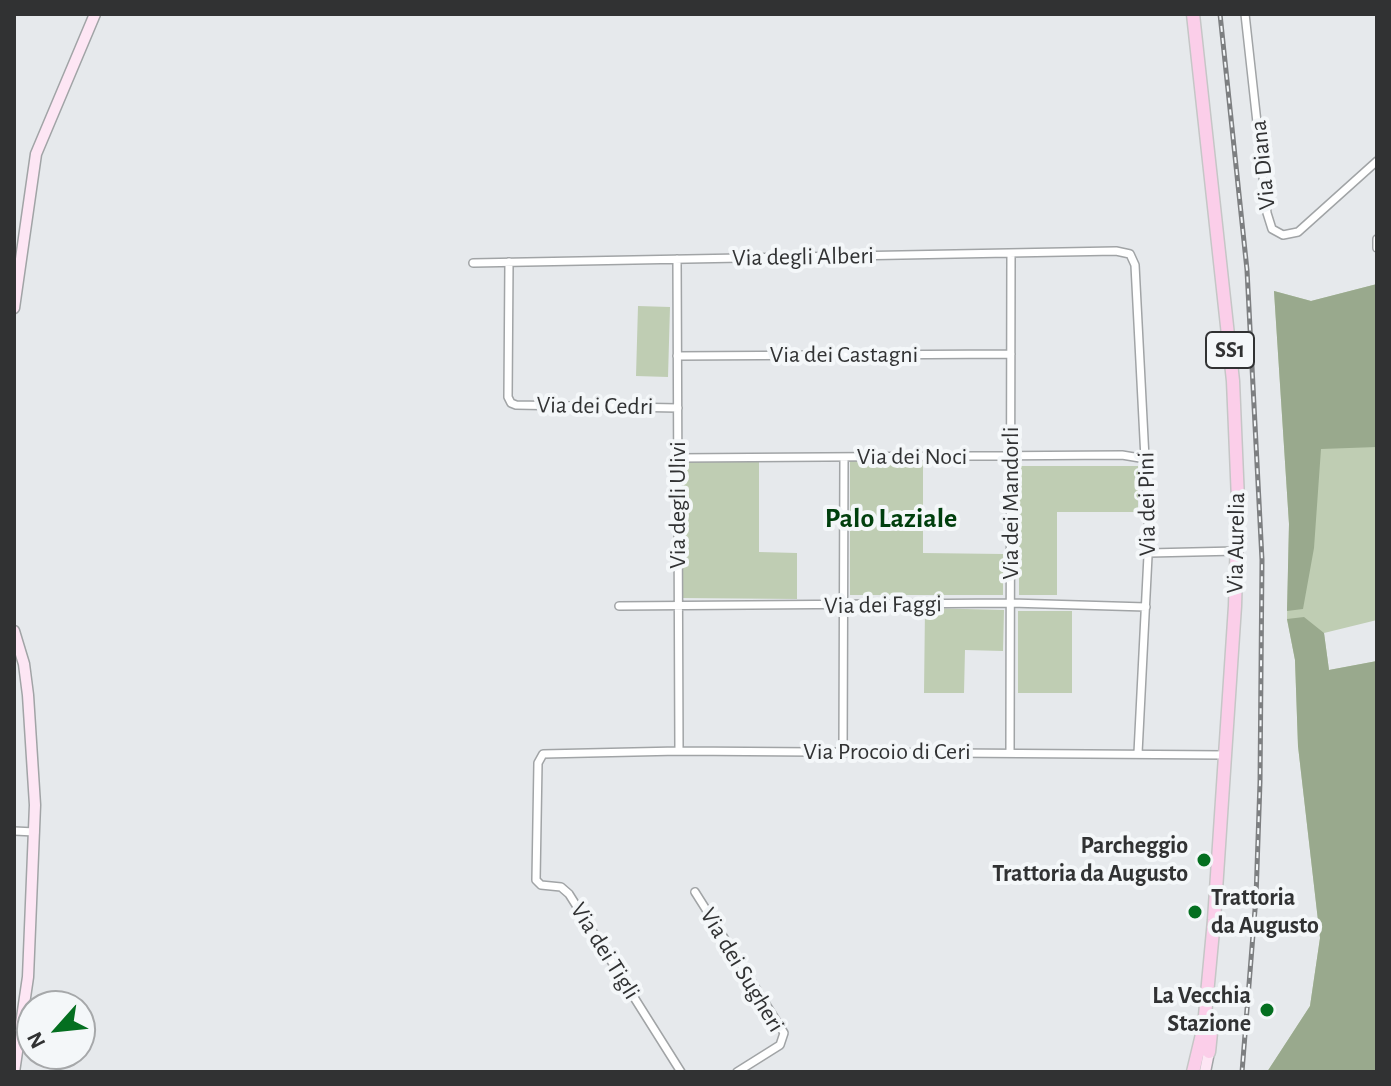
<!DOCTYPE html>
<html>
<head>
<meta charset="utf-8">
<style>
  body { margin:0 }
  #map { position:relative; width:1391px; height:1086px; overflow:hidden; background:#e6e9ec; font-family:"Alegreya Sans",sans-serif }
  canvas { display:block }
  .frame { position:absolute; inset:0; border:16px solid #313233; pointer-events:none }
  .north { position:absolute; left:16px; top:990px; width:80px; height:80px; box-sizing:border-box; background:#f4f7f9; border:2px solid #a6a8aa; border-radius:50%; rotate:243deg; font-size:22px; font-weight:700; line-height:32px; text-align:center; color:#313233 }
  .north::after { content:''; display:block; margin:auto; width:28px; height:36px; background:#046f20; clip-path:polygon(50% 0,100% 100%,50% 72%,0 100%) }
</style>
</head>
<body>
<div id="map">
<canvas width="1391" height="1086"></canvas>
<div class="frame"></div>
<div class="north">N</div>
</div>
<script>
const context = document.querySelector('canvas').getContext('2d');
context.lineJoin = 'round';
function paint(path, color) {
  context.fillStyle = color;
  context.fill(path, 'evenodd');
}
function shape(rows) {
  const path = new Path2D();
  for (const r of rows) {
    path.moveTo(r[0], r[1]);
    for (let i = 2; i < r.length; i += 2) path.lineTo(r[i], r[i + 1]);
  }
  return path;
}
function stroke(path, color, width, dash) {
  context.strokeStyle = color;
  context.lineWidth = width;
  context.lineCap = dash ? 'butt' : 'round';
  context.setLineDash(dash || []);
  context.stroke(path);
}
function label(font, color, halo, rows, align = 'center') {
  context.font = font + ' "Alegreya Sans",sans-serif';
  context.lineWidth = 8;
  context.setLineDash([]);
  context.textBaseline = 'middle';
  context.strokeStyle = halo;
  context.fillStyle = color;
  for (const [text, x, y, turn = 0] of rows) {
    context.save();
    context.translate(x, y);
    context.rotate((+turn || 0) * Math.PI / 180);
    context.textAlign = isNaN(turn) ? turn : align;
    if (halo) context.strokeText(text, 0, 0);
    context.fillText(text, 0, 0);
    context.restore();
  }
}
paint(shape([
  [1377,284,1377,620,1324,633,1329,670,1377,661,1377,1072,1267,1072,1310,1006,1320,938,1298,746,1295,660,1287,619,1289,524,1274,291,1311,301],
  [638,306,670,307,668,377,636,376],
  [850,461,923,461,923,553,1003,554,1003,595,850,595],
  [683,462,759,462,759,552,797,553,797,599,682,598],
  [1019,466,1138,466,1138,512,1057,512,1057,595,1019,595],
  [925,608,1004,610,1003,651,965,650,964,693,924,693],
  [1018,611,1072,611,1072,693,1018,693]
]), '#bfcdb3');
paint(shape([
  [1377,284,1377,447,1321,449,1314,548,1303,609,1287,611,1289,524,1274,291,1311,301],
  [1304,617,1324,633,1329,670,1377,661,1377,1072,1267,1072,1310,1006,1320,938,1298,746,1295,660,1287,619]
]), '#99a98d');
const street = shape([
  [1245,14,1267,213,1272,229,1283,235,1298,232,1377,161],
  [1377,239,1377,248],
  [677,259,679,751],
  [509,262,508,397,511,403,516,405,678,408],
  [473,263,1116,251,1130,254,1135,265,1149,536,1138,753],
  [677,356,1011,354],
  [677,458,1122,455,1146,459],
  [1149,553,1237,551],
  [619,606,1011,603,1146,607],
  [843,752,844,458],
  [1010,752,1011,253],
  [14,831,35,832],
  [695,892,784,1033,780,1045,737,1072],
  [681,1072,569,894,561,887,541,885,536,880,538,763,543,754,679,751,1224,755]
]);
const secondary = shape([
  [14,308,36,154,95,14],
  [14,631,24,664,28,695,35,805,28,977,14,1072],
  [1205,1072,1209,1052]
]);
const primary = shape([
  [1193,14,1233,381,1238,500,1235,606,1214,920,1204,1026,1193,1072],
  [1209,1052,1212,1023]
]);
stroke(street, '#a1a4a6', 10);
stroke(secondary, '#a1a4a6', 13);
stroke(primary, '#c5c6c6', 15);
stroke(street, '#fff', 7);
stroke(secondary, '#fde6f4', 10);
stroke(primary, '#fbcee9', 12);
const rail = shape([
  [1220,14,1247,270,1262,560,1260,782,1256,897,1242,1072]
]);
stroke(rail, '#7d7f81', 5);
stroke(rail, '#f4f7f9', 2, [6]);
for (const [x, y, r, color] of [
  [1204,860,8,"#046f20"],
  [1195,912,8,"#046f20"],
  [1267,1010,8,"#046f20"]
]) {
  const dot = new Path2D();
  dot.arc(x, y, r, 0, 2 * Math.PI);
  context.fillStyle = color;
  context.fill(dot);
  stroke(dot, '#f4f7f9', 3);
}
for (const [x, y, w] of [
  [1230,350,48]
]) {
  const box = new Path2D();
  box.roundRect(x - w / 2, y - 18, w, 36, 6);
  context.fillStyle = '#f4f7f9';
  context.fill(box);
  stroke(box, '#313233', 2);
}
label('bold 22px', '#313233', null, [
  ["SS1",1230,350]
]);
label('24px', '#313233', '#f4f7f9', [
  ["Via Diana",1263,165,-96],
  ["Via degli Alberi",803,257,-1],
  ["Via dei Castagni",844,355],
  ["Via dei Cedri",595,406,1],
  ["Via dei Noci",912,457],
  ["Via dei Mandorli",1011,503,-90],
  ["Via dei Pini",1147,504,-91],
  ["Via degli Ulivi",678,505,-90],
  ["Via Aurelia",1236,543,-89],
  ["Via dei Faggi",883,605,-1],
  ["Via Procoio di Ceri",887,752],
  ["Via dei Tigli",605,951,58],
  ["Via dei Sugheri",742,970,59]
]);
label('bold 24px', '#313233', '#f4f7f9', [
  ["Parcheggio",1188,846],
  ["Trattoria da Augusto",1188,874],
  ["Trattoria",1211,898,"left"],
  ["da Augusto",1211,926,"left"],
  ["La Vecchia",1251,996],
  ["Stazione",1251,1024]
], 'right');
label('bold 28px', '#003f0d', '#f4f7f9', [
  ["Palo Laziale",891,519]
]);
</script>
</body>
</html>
